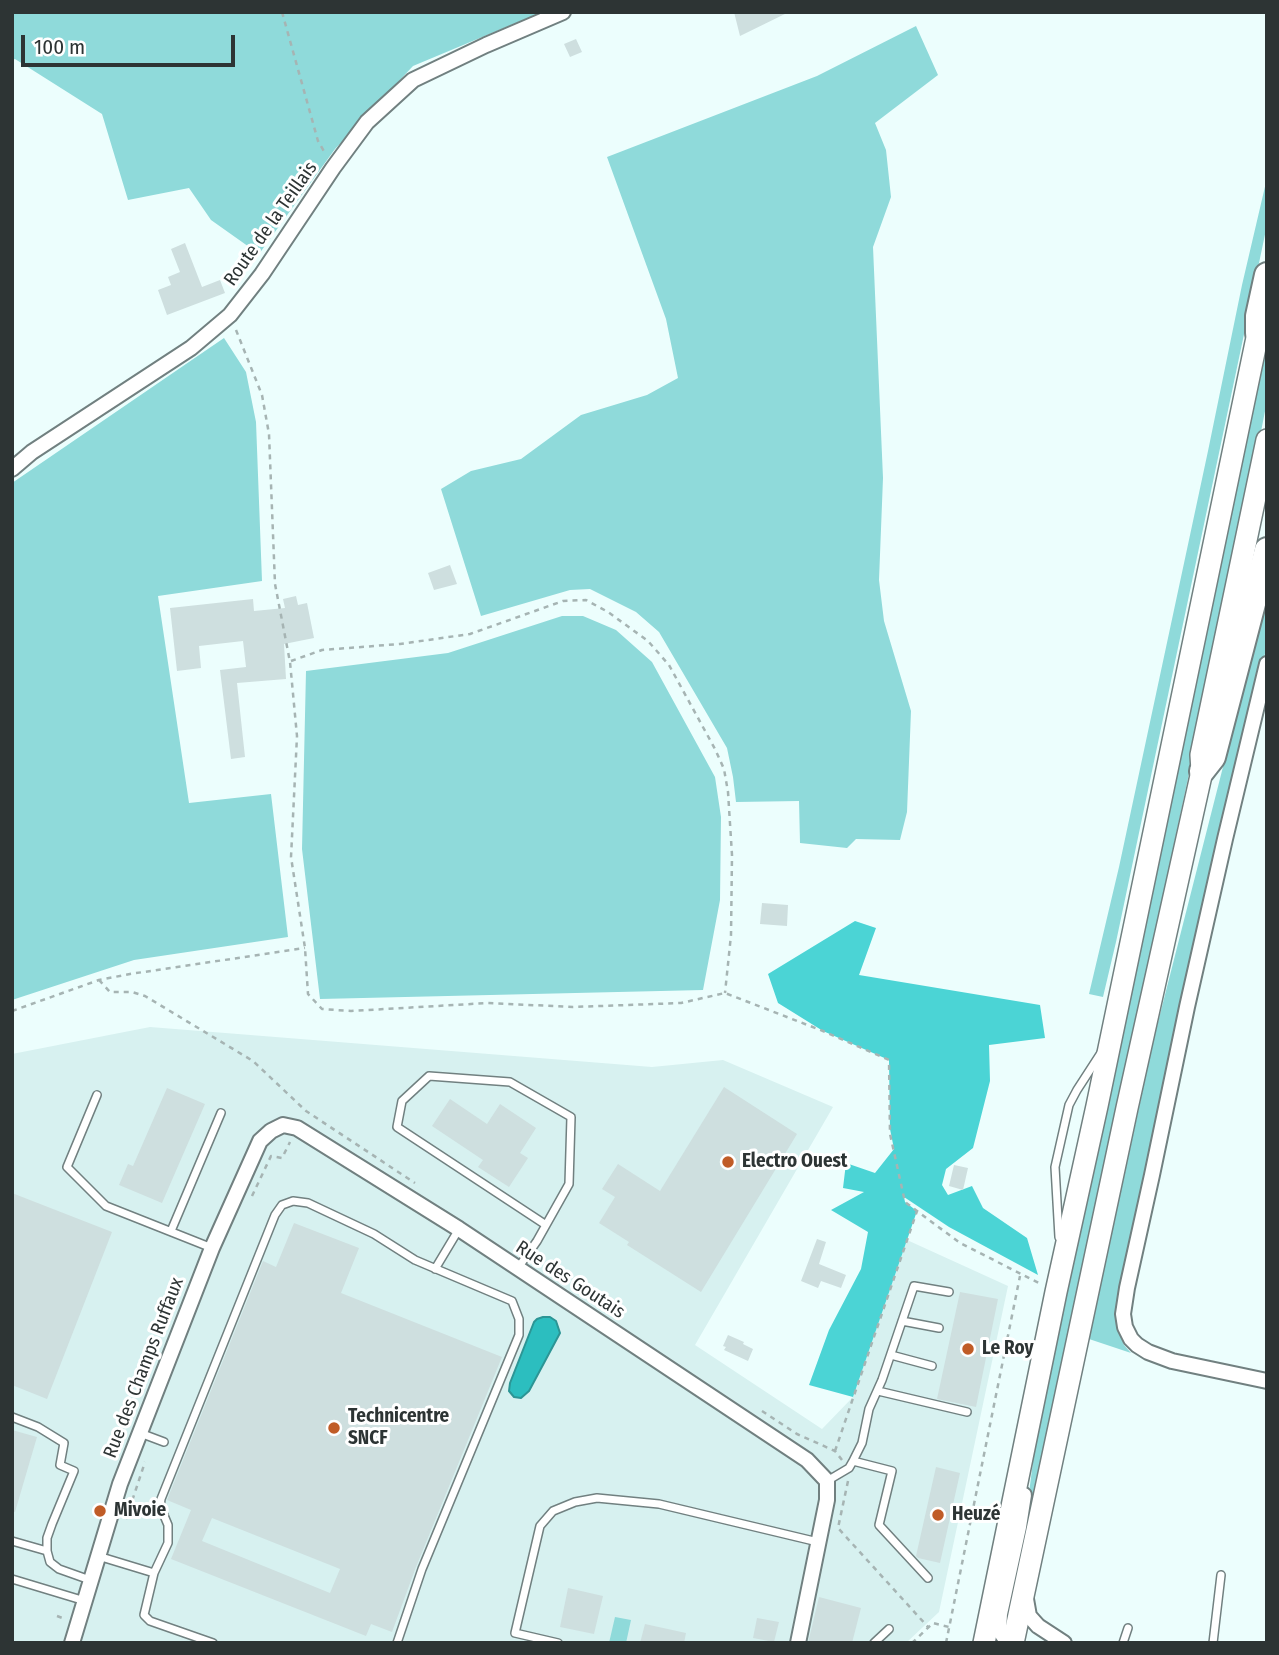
<!DOCTYPE html>
<html>
<head>
<meta charset="utf-8">
<style>
  body { margin:0 }
  #map { position:relative; width:1279px; height:1655px; overflow:hidden; background:#ecfefd; font-family:"Fira Sans Condensed",sans-serif }
  canvas { display:block }
  .frame { position:absolute; inset:0; border:14px solid #2d3434; pointer-events:none }
  .scale { position:absolute; left:21px; top:35px; width:214px; height:32px; box-sizing:border-box; border:4px solid #2d3434; border-top:0; padding-left:9px; font-size:21px; line-height:24px; white-space:nowrap; color:#2d3434; -webkit-text-stroke:5px #fff; paint-order:stroke }
</style>
</head>
<body>
<div id="map">
<canvas width="1279" height="1655"></canvas>
<div class="frame"></div>
<div class="scale">100 m</div>
</div>
<script>
const context = document.querySelector('canvas').getContext('2d');
context.lineJoin = 'round';
function paint(path, color) {
  context.fillStyle = color;
  context.fill(path, 'evenodd');
}
function shape(rows) {
  const path = new Path2D();
  for (const r of rows) {
    path.moveTo(r[0], r[1]);
    for (let i = 2; i < r.length; i += 2) path.lineTo(r[i], r[i + 1]);
  }
  return path;
}
function stroke(path, color, width, dash) {
  context.strokeStyle = color;
  context.lineWidth = width;
  context.lineCap = dash ? 'butt' : 'round';
  context.setLineDash(dash || []);
  context.stroke(path);
}
function label(font, color, halo, rows, align = 'center') {
  context.font = font + ' "Fira Sans Condensed",sans-serif';
  context.lineWidth = 6;
  context.setLineDash([]);
  context.textBaseline = 'middle';
  context.strokeStyle = halo;
  context.fillStyle = color;
  for (const [text, x, y, turn = 0] of rows) {
    context.save();
    context.translate(x, y);
    context.rotate((+turn || 0) * Math.PI / 180);
    context.textAlign = isNaN(turn) ? turn : align;
    if (halo) context.strokeText(text, 0, 0);
    context.fillText(text, 0, 0);
    context.restore();
  }
}
paint(shape([
  [150,1027,652,1067,723,1060,833,1107,695,1345,822,1429,853,1397,907,1240,1008,1286,939,1612,906,1643,12,1643,12,1054]
]), '#d7f1f0');
paint(shape([
  [12,12,542,12,413,66,335,149,259,254,211,220,189,188,128,200,102,114,15,59,12,60],
  [916,26,938,75,875,123,886,150,891,197,873,247,883,478,879,580,884,621,911,711,907,812,900,840,856,839,847,848,800,843,799,801,736,802,733,777,727,748,659,632,636,612,590,589,570,590,481,616,441,489,471,471,521,459,581,415,647,395,678,378,666,319,607,157,817,76],
  [1267,178,1267,225,1116,942,1103,997,1089,994,1119,867,1208,451,1242,285],
  [224,338,246,372,256,422,262,581,158,596,189,803,271,794,288,937,134,960,12,1000,12,483],
  [1267,353,1267,401,1255,462,1018,1580,1038,1422,1262,363],
  [1267,594,1267,645,1201,922,1141,1198,1117,1298,1117,1327,1124,1345,1131,1353,1089,1339,1154,1038],
  [562,616,583,616,616,630,652,662,715,777,721,817,720,900,703,990,320,999,302,849,306,671,448,653],
  [615,1617,631,1620,626,1643,609,1643]
]), '#8fdada');
paint(shape([
  [855,921,876,928,859,975,1040,1005,1045,1038,989,1045,990,1081,973,1148,946,1169,942,1185,948,1195,972,1186,983,1208,1027,1238,1038,1275,949,1227,904,1197,905,1202,917,1211,853,1397,809,1385,829,1330,861,1269,868,1232,831,1210,864,1192,843,1188,846,1163,875,1173,894,1149,890,1129,889,1060,823,1031,778,1003,768,974]
]), '#4bd4d5');
const water = shape([
  [543,1317,550,1317,556,1321,560,1333,529,1391,521,1398,514,1397,509,1391,510,1383,534,1322,537,1319,543,1317]
]);
paint(water, '#2cbebf');
stroke(water, '#2c9595', 2);
paint(shape([
  [734,12,789,12,740,36],
  [576,39,582,52,570,57,564,44],
  [185,243,202,287,220,280,225,293,167,315,158,290,171,285,168,277,180,272,171,249],
  [450,565,457,584,434,590,428,573],
  [296,596,298,605,307,603,314,638,284,644,286,679,237,683,245,757,231,759,220,670,246,667,243,641,199,646,201,668,177,671,170,608,253,599,254,611,285,608,283,599],
  [762,903,788,905,787,926,760,924],
  [724,1087,797,1134,701,1292,627,1245,629,1242,599,1223,615,1197,602,1189,618,1164,660,1191],
  [167,1088,205,1104,162,1203,119,1185,128,1164,133,1166],
  [450,1099,487,1124,500,1104,536,1128,520,1153,528,1158,509,1187,478,1167,483,1160,432,1126],
  [954,1165,968,1168,963,1190,949,1186],
  [12,1193,112,1232,47,1399,12,1385],
  [294,1223,359,1248,341,1293,502,1357,416,1567,392,1632,371,1624,366,1636,171,1559,191,1510,167,1500,263,1261,276,1267],
  [212,1518,340,1569,330,1593,202,1541],
  [817,1239,826,1242,819,1264,846,1275,841,1288,821,1281,818,1288,801,1281],
  [960,1292,998,1299,976,1407,937,1399],
  [728,1335,744,1342,743,1344,753,1349,748,1361,724,1350,726,1347,723,1346],
  [12,1430,37,1437,15,1512,12,1511],
  [936,1467,960,1473,940,1563,918,1558,916,1556],
  [568,1588,603,1596,594,1634,560,1627],
  [819,1597,861,1608,852,1643,808,1643],
  [757,1618,779,1622,774,1642,753,1638],
  [645,1624,686,1633,684,1643,640,1643]
]), '#cedfdf');
const lane = shape([
  [97,1095,67,1167,106,1206,212,1248],
  [171,1231,221,1113],
  [1059,1237,1055,1167,1069,1105,1077,1090,1101,1053],
  [518,1268,537,1241,569,1184,571,1117,510,1082,429,1076,402,1101,397,1127,546,1225],
  [435,1269,459,1229],
  [902,1321,939,1328],
  [891,1355,932,1366],
  [878,1391,967,1412],
  [12,1417,38,1427,64,1443,60,1465,74,1471,52,1524,47,1538,47,1551,50,1562,59,1569,90,1580],
  [140,1433,164,1442],
  [853,1461,862,1443,869,1409,882,1380,914,1286,949,1292],
  [827,1481,849,1468,853,1461,892,1471,879,1525,928,1578],
  [12,1541,47,1551],
  [98,1556,154,1573],
  [12,1579,85,1601],
  [213,1643,150,1621,144,1615,154,1573,168,1543,168,1525,160,1506,161,1499,275,1215,282,1205,293,1201,308,1203,374,1234,415,1260,512,1301,519,1319,519,1335,422,1569,397,1643],
  [558,1643,515,1633,540,1526,553,1511,575,1502,597,1498,659,1504,818,1542],
  [874,1643,889,1629],
  [1123,1643,1128,1628],
  [1213,1643,1221,1575]
]);
const street = shape([
  [12,469,32,452,191,348,230,315,262,274,333,168,367,122,413,80,486,45,563,12],
  [1267,664,1225,839,1187,1007,1152,1175,1127,1288,1123,1314,1125,1327,1131,1339,1137,1345,1148,1352,1172,1361,1267,1381],
  [1026,1599,1029,1616,1038,1626,1064,1643],
  [72,1643,120,1484,212,1248,260,1141,271,1131,283,1125,297,1128,459,1229,807,1460,827,1481,827,1500,798,1643],
  [1008,1643,999,1630,1000,1614,1019,1527,1024,1495]
]);
const primary = shape([
  [984,1643,1056,1292,1097,1106,1258,333,1266,318],
  [1013,1643,1127,1108,1202,771,1201,755,1267,440]
]);
const highway = shape([
  [1258,333,1258,316,1267,275],
  [1202,771,1213,757,1267,550]
]);
stroke(lane, '#718080', 10);
stroke(street, '#718080', 18);
stroke(primary, '#718080', 24);
stroke(highway, '#718080', 28);
stroke(shape([
  [282,12,318,141,325,153],
  [236,330,262,395,269,434,275,584,290,662,297,736,291,857,305,948,308,994,322,1009,351,1011,488,1003,573,1007,681,1003,725,993,823,1031,889,1060,890,1134,905,1202,960,1243,1041,1284],
  [291,661,322,650,400,644,470,634,563,601,586,600,608,612,648,641,669,665,715,749,724,769,728,792,732,855,731,935,725,993],
  [99,980,110,992,132,992,145,996,253,1061,306,1111,415,1183],
  [12,1011,99,980,130,974,305,948],
  [252,1196,271,1156,282,1158,290,1142],
  [762,1411,797,1434,835,1451,842,1460],
  [835,1451,917,1211],
  [848,1481,838,1528,928,1627],
  [126,1519,145,1462],
  [57,1616,65,1619],
  [912,1643,933,1623,949,1627],
  [946,1643,1020,1276]
]), '#a6b4b3', 2.5, [5, 5]);
stroke(lane, '#fff', 7);
stroke(street, '#fff', 14);
stroke(primary, '#fff', 21);
stroke(highway, '#fff', 24);
for (const [x, y, r, color] of [
  [728,1162,7,"#c05c27"],
  [968,1349,7,"#c05c27"],
  [334,1428,7,"#c05c27"],
  [100,1511,7,"#c05c27"],
  [938,1515,7,"#c05c27"]
]) {
  const dot = new Path2D();
  dot.arc(x, y, r, 0, 2 * Math.PI);
  context.fillStyle = color;
  context.fill(dot);
  stroke(dot, '#fff', 2.5);
}
label('19px', '#2d3434', '#fff', [
  ["Route de la Teillais",271,224,-55],
  ["Rue des Goutais",570,1280,33],
  ["Rue des Champs Ruffaux",144,1368,-69]
]);
label('bold 19px', '#2d3434', '#fff', [
  ["Electro Ouest",742,1162],
  ["Le Roy",982,1349],
  ["Technicentre",348,1417],
  ["SNCF",348,1439],
  ["Mivoie",114,1511],
  ["Heuzé",952,1515]
], 'left');
</script>
</body>
</html>
